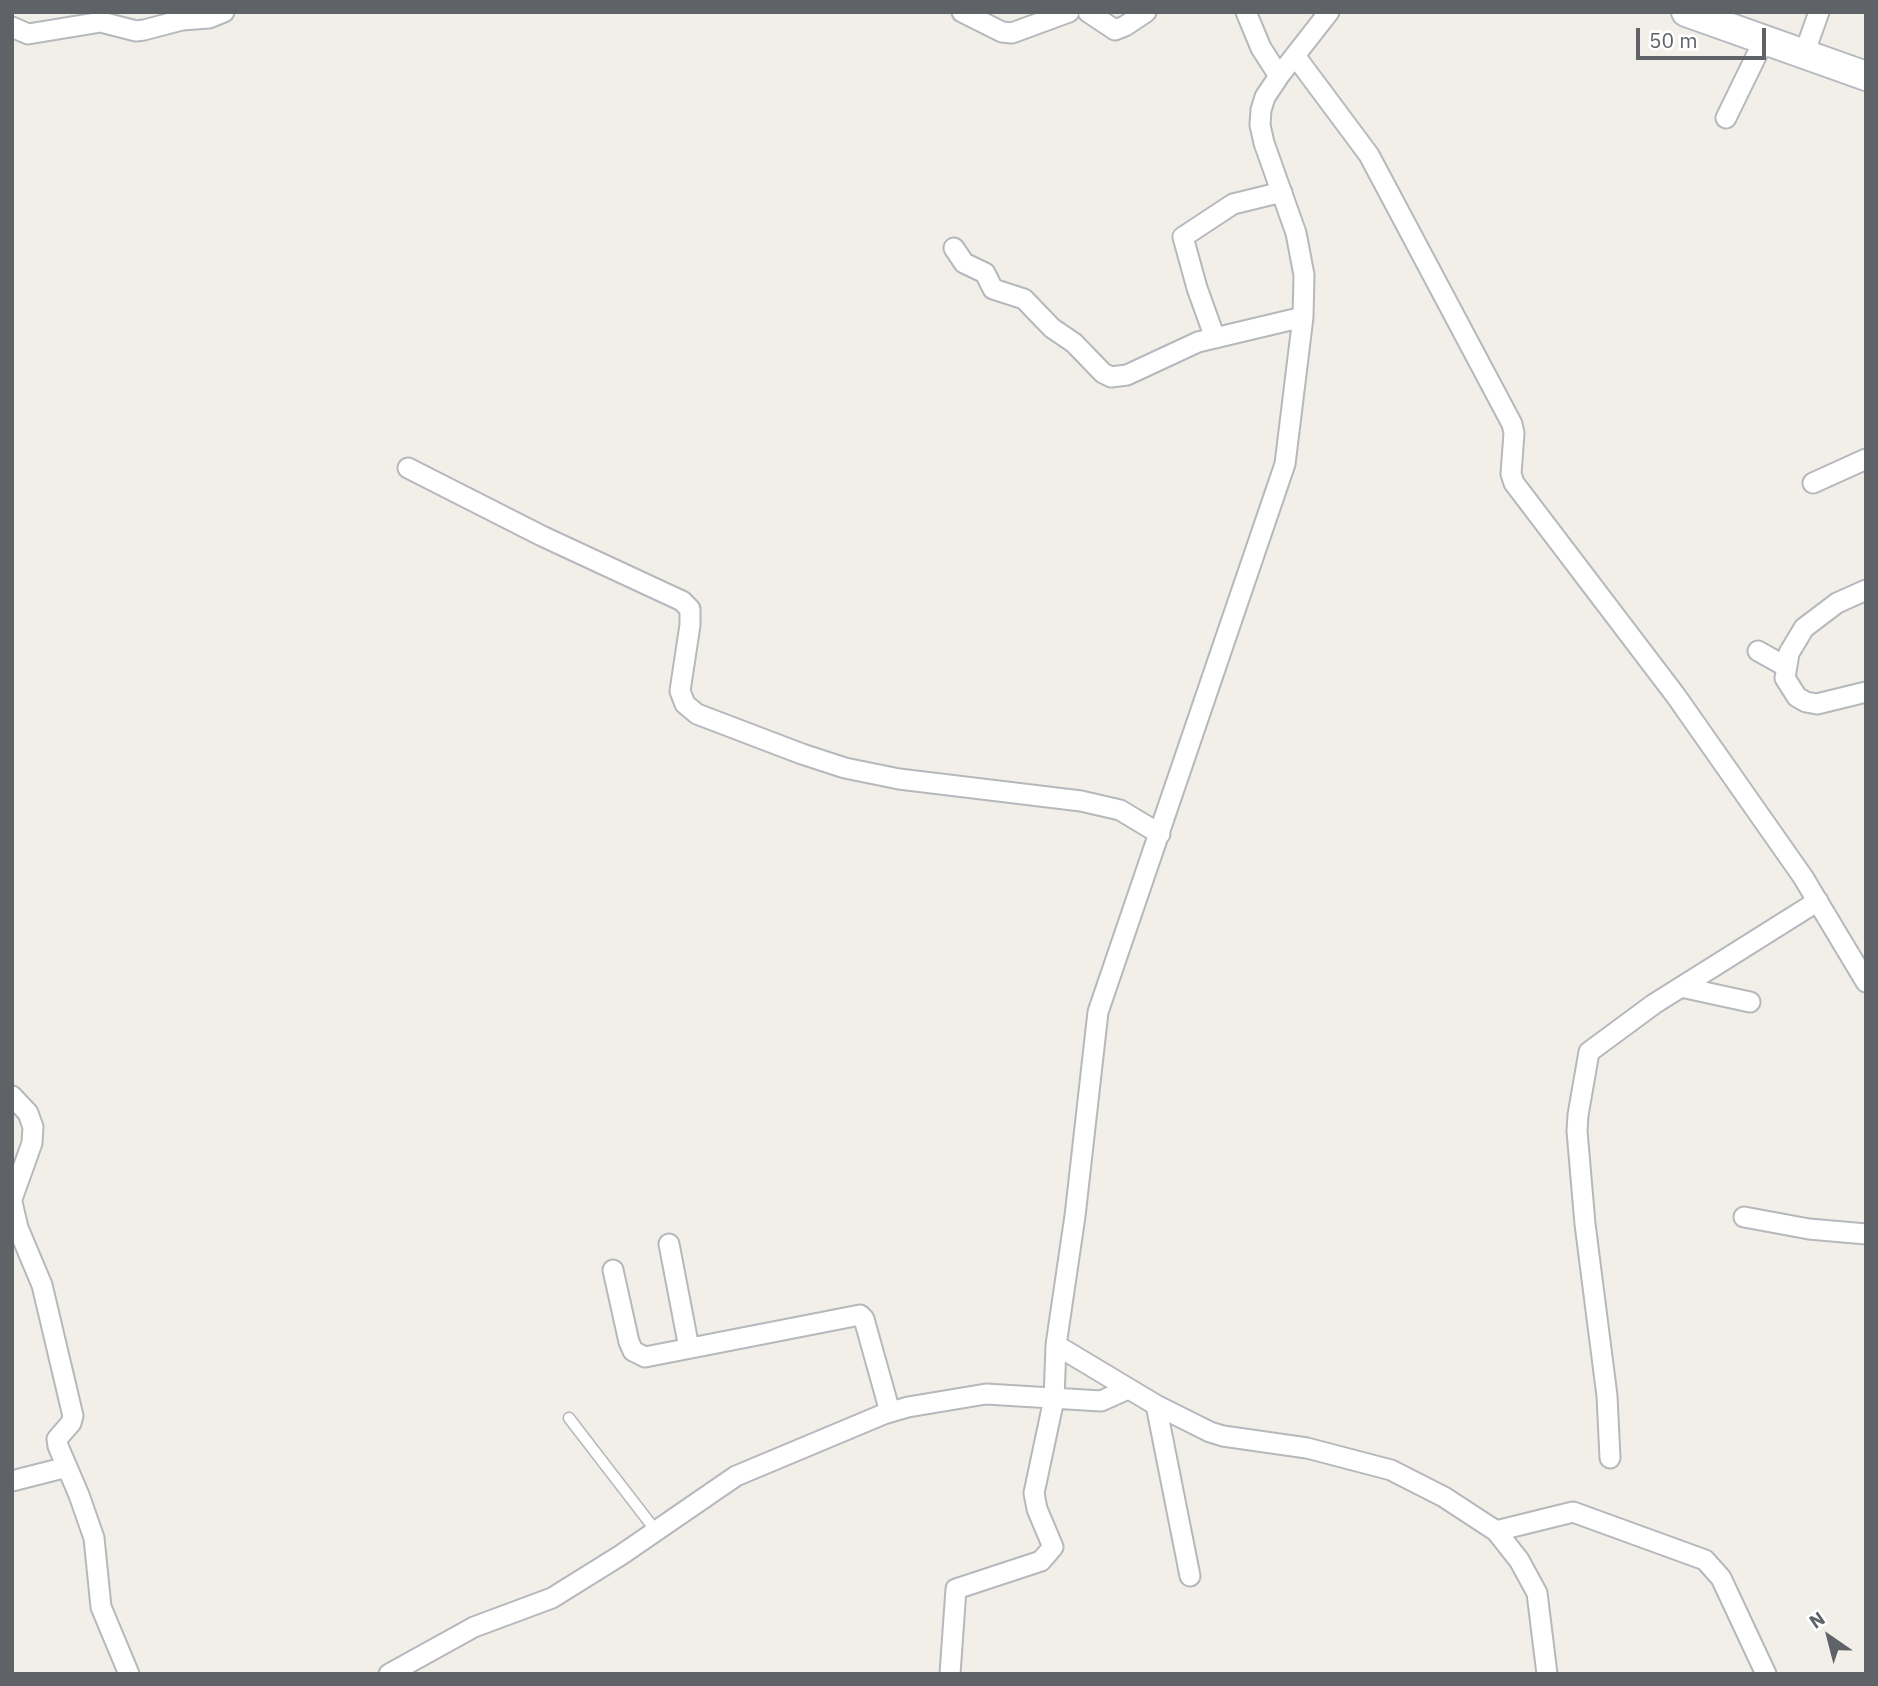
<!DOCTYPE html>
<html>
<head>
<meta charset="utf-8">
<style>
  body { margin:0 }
  #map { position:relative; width:1878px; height:1686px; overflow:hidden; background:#f1efe8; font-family:"IBM Plex Sans",sans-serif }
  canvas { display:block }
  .frame { position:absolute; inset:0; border:14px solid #5f6368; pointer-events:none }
  .north { position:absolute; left:1794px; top:1602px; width:70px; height:70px; -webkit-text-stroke:5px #fff; paint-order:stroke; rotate:325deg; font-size:19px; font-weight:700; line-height:28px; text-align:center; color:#5f6368 }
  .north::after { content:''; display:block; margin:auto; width:24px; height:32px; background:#5f6368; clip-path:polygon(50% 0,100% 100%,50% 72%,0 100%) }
  .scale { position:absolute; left:1636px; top:28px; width:130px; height:32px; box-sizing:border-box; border:4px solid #5f6368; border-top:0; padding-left:9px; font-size:21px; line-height:24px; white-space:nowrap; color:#5f6368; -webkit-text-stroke:5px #fff; paint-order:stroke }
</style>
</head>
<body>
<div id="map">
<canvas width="1878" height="1686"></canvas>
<div class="frame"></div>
<div class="north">N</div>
<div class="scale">50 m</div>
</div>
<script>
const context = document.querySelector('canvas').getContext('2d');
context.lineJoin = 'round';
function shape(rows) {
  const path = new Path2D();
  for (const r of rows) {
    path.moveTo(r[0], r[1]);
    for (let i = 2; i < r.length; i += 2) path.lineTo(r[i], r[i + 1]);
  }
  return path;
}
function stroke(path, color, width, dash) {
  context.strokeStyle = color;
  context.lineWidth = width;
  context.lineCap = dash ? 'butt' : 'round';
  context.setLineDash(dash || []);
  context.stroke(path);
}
const service = shape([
  [569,1418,656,1531]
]);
const minor = shape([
  [962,12,1002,32,1012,33,1069,12],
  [1088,12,1115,30,1125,26,1146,12],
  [1246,12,1261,48,1279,76],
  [1329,12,1279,76,1265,97,1261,110,1260,125,1264,143,1296,233,1304,275,1303,317,1285,464,1098,1012,1075,1216,1056,1345,1156,1405,1210,1432,1223,1436,1307,1448,1391,1470,1444,1497,1496,1531,1519,1560,1537,1593,1547,1674],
  [12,27,28,34,101,22,136,31,144,30,182,20,209,18,224,12],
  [1804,54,1819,12],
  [1296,57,1369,155,1512,424,1514,433,1511,474,1514,483,1676,696,1803,877,1866,982],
  [1726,118,1764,40],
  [954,248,964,263,985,273,993,289,1024,299,1052,328,1074,343,1103,373,1111,377,1127,375,1198,342,1303,317],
  [1215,338,1197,288,1183,237,1233,204,1282,192],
  [408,468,542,536,682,601,690,609,690,625,680,691,685,704,697,714,802,754,845,768,899,779,1081,801,1120,810,1160,834],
  [1813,483,1866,459],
  [1866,590,1837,603,1804,628,1789,653,1785,678,1797,697,1806,702,1817,704,1866,692],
  [1758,651,1785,666],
  [1681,987,1750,1002],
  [12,1096,28,1113,33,1127,32,1143,12,1199],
  [12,1202,18,1228,42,1285,73,1416,71,1423,57,1439,58,1446,79,1495,94,1538,101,1607,129,1674],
  [1744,1217,1809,1229,1866,1234],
  [669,1244,689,1348],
  [613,1270,629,1342,633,1351,645,1357,860,1315,864,1319,890,1412],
  [1156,1405,1190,1576],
  [1610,1458,1607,1396,1585,1224,1577,1131,1578,1115,1589,1052,1654,1004,1818,901],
  [12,1481,67,1467],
  [1496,1531,1573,1512,1705,1560,1721,1578,1766,1674],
  [389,1674,474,1627,552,1598,621,1555,736,1476,884,1414,908,1407,986,1394,1101,1401,1128,1389],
  [950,1674,956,1589,1041,1561,1053,1547,1037,1509,1034,1493,1054,1399,1056,1345]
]);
const secondary = shape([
  [1686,12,1866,76]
]);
stroke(service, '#b5b8bc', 13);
stroke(minor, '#b5b8bc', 23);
stroke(secondary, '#b6babf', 32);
stroke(service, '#fff', 10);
stroke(minor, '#fff', 19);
stroke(secondary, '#fff', 28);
</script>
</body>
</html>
